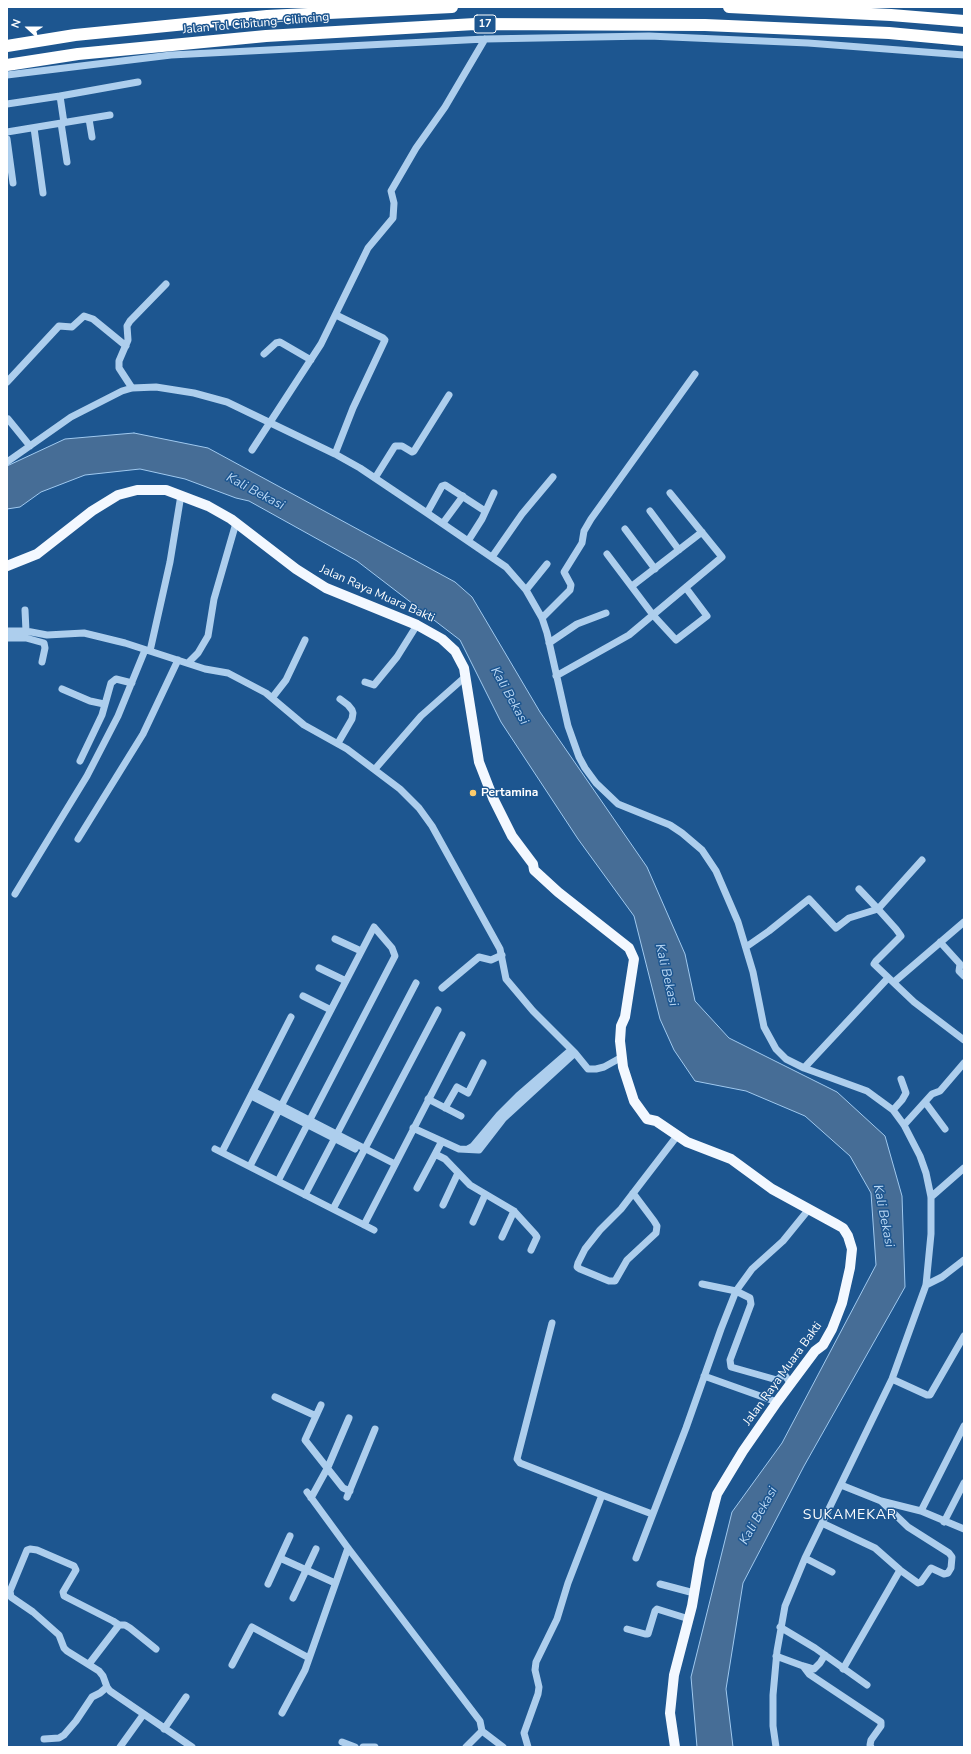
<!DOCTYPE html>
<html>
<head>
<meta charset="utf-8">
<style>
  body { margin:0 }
  #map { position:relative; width:971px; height:1754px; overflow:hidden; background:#1d5690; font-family:"Nunito Sans",sans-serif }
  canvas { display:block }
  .frame { position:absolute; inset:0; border:8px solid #fff; pointer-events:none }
  .north { position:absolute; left:8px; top:8px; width:40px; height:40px; -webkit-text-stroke:3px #1d5690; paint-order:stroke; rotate:291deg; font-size:11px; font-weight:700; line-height:16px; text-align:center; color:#fff }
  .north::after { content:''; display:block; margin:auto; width:14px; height:18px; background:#fff; clip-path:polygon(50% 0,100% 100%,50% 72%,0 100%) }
</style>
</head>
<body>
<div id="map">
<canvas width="971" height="1754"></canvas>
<div class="frame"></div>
<div class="north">N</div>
</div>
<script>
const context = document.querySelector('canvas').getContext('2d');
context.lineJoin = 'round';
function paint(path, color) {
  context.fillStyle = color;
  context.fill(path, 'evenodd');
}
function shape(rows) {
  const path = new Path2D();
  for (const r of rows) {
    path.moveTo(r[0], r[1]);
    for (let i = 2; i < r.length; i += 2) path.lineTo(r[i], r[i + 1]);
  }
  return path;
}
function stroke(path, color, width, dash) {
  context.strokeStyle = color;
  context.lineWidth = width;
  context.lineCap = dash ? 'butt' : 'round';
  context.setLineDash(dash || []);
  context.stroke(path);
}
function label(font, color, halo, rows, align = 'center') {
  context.font = font + ' "Nunito Sans",sans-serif';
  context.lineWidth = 3;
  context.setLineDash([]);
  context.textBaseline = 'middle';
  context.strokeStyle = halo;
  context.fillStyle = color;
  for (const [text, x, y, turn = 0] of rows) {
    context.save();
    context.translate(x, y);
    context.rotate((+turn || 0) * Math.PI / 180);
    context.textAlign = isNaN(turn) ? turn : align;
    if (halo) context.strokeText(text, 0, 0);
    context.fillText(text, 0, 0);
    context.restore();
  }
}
const water = shape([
  [134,433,208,448,455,582,472,597,540,712,647,867,685,954,695,1001,729,1038,837,1092,885,1136,902,1196,905,1287,804,1466,743,1583,726,1689,733,1747,697,1747,691,1677,732,1512,782,1443,876,1265,871,1193,850,1156,805,1116,746,1091,695,1081,674,1050,660,1019,634,916,578,839,501,722,460,640,357,561,249,501,236,498,185,479,140,469,85,475,41,492,20,507,7,509,7,466,65,439,134,433]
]);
paint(water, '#466d96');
stroke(water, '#a0c9ef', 1);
stroke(shape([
  [7,75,171,55,485,39,649,36,808,43,964,55],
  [60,96,138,82],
  [7,104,60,96,64,123],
  [89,119,92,137],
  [61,123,67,162],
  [34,128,43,193],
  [7,132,110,115],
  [7,139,13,183],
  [264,354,276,343,280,342,311,360],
  [7,382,59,326,72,327,84,316,93,319,126,346],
  [132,388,119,368,119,361,128,340,127,326,130,321,166,284],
  [8,419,30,446],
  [252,450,321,344,368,248,393,218,394,203,391,191,416,148,445,107,485,39],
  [335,454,353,408,385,340,383,338,336,315],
  [7,462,71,417,122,391,132,388,156,387,194,393,227,402,335,454,360,468,427,513,506,567,526,590,542,618,547,633,568,726,579,757,585,768,596,783,618,804,670,825,682,833,702,850,716,871,738,922,753,972,764,1027,776,1049,786,1059,804,1068,867,1091,893,1110,904,1125,920,1156,926,1173,931,1197,931,1234,926,1285,892,1379,805,1558,785,1606,777,1651,773,1695,773,1726,776,1747],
  [375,478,395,446,402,446,412,452,414,451,449,395],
  [650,511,679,550],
  [427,513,442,486,445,485,485,511],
  [443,523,463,496],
  [625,529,655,569],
  [468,541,482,519,494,493],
  [607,554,653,615,676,640,707,616,686,588],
  [492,557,522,514,553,477],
  [632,586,702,532],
  [526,590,547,564],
  [25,610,26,631],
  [542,618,570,590,571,585,564,572,582,543,584,531,591,519,695,374],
  [7,631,26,631,47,635,84,633,125,643,205,669,228,673,266,693,304,725,347,749,400,789,419,808,432,826,500,949,506,979,533,1011,575,1053,588,1069,596,1069,604,1067,622,1057],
  [7,638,26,638,44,643,45,648,42,662],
  [549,643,577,624,606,613],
  [150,651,170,562,181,495],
  [188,663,198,653,208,636,214,599,236,523],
  [556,676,629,635,722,557,670,493],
  [365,682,374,685,397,657,417,625],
  [62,689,90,701,104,704],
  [272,698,286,680,305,640],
  [338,743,352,719,353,713,352,710,348,705,340,699],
  [80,761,102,715,111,683,116,679,132,683],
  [375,769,421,716,465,677],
  [78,839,143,734,178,660],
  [922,860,878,909,896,929,901,936,876,961,874,964,914,1002,964,1040],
  [15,894,87,776,118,716,145,650],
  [335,939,361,951],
  [940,942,960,964,959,971,964,976],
  [746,947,769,931,809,899,836,928,849,918,878,909,859,889],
  [319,968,346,981],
  [894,982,964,922],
  [442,988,479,957,491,960,502,955],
  [303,996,331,1010],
  [804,1068,888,978],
  [253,1091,395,1164],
  [251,1096,355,1149],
  [428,1099,461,1116],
  [925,1102,945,1129],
  [445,1108,457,1087,468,1093,483,1063],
  [893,1110,902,1100,906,1093,901,1079],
  [904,1125,932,1094,940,1091,964,1063],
  [413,1128,459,1149,479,1150,503,1119,575,1053],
  [215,1149,374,1230],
  [468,1149,473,1146,499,1115,518,1096,571,1050],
  [222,1152,291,1017],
  [435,1154,445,1159,470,1185,514,1211,535,1234,537,1237,531,1250],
  [250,1166,374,927,392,948,395,956,278,1181],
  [417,1188,442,1141],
  [633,1193,654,1221,657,1226,656,1233,627,1260,615,1281,609,1281,580,1269,577,1267,578,1263,585,1249,600,1230,621,1209,677,1136],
  [305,1195,416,983],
  [931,1197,964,1168],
  [443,1205,458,1173],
  [333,1209,438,1010],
  [473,1222,485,1195],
  [364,1225,462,1035],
  [502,1237,514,1211],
  [702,1284,736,1291,750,1298,751,1304,730,1360,731,1367,777,1380,784,1374,791,1384],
  [926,1285,942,1277,964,1260],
  [552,1323,517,1459,520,1463,602,1495],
  [704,1376,777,1402],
  [892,1379,927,1395,930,1395,964,1336],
  [275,1397,316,1416],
  [321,1405,305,1440,343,1488,350,1491],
  [307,1492,348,1548,480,1721,482,1731],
  [347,1497,375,1429],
  [311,1498,328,1467,349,1418],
  [881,1501,921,1511,964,1529],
  [921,1511,964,1426],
  [944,1522,964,1483],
  [822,1523,875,1548,900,1570,918,1583,921,1582,931,1568,944,1574,948,1573,951,1568,952,1557,949,1553,908,1527,881,1501,841,1485],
  [280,1558,335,1583],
  [636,1558,686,1428,721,1329,736,1291,752,1269,783,1241,809,1209],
  [805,1558,832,1572],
  [268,1584,290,1536],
  [660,1584,694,1593],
  [293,1598,316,1549],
  [119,1625,113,1621,64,1596,63,1592,76,1570,74,1566,37,1550,30,1549,27,1550,10,1591,11,1597,33,1612,59,1635,64,1648,67,1651,99,1671,103,1676,107,1687,110,1691,192,1747],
  [780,1627,815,1648,867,1685],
  [627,1629,645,1634,648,1634,655,1611,657,1609,689,1619],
  [776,1656,803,1666,809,1674,881,1722,881,1726,871,1740,870,1745,871,1747],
  [89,1664,119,1625,125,1625,130,1628,156,1649],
  [232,1665,252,1627,309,1658],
  [804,1666,814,1669,820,1663,825,1655],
  [843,1669,900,1570],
  [282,1713,305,1670,348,1548],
  [164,1729,186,1697],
  [44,1739,59,1738,64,1735,76,1721,92,1697,100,1693,107,1687],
  [342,1742,355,1747],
  [120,1747,143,1715],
  [363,1747,375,1747],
  [466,1747,482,1731,503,1747],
  [528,1747,524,1733,538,1694,539,1687,535,1670,536,1662,557,1619,568,1583,602,1495,652,1514]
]), '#adceed', 7);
stroke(shape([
  [7,566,37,554,92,511,118,495,137,490,166,490,208,506,231,519,296,569,326,588,417,625,442,639,455,651,464,668,479,762,493,798,512,836,533,864,534,870,558,892,629,948,634,959,625,1017,621,1026,620,1041,623,1067,634,1101,647,1119,656,1121,687,1142,731,1159,772,1189,836,1224,843,1228,848,1236,852,1249,850,1268,842,1303,832,1329,823,1345,815,1351,777,1402,743,1451,717,1494,700,1559,692,1606,674,1675,670,1713,675,1747]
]), '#f3f8ff', 10);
stroke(shape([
  [729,7,891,15,964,21],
  [7,46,75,35,267,16,452,7],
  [7,65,78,54,266,36,475,24,705,25,889,33,964,40]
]), '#fff', 12);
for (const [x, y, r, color] of [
  [473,793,4,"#fdcb6c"]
]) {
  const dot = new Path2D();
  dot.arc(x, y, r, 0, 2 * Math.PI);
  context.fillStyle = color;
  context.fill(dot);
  stroke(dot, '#1d5690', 1.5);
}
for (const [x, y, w] of [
  [485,24,22]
]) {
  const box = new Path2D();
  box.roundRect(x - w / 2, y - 9, w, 18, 3);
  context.fillStyle = '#1d5690';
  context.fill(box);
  stroke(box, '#fff', 1);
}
label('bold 11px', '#fff', null, [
  ["17",485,24]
]);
label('12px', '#fff', '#1d5690', [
  ["Jalan Tol Cibitung–Cilincing",256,24,-5],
  ["Jalan Raya Muara Bakti",377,594,24],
  ["Jalan Raya Muara Bakti",783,1374,-54]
]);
label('bold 12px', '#fff', '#1d5690', [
  ["Pertamina",481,793]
], 'left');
label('italic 13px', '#b9d7f4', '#1d5690', [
  ["Kali Bekasi",255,492,28],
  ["Kali Bekasi",509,696,61],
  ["Kali Bekasi",666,975,77],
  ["Kali Bekasi",883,1216,79],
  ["Kali Bekasi",759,1516,-61]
]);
context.letterSpacing = '1px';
label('14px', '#fff', '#1d5690', [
  ["SUKAMEKAR",850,1516]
]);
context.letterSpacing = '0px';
</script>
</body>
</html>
